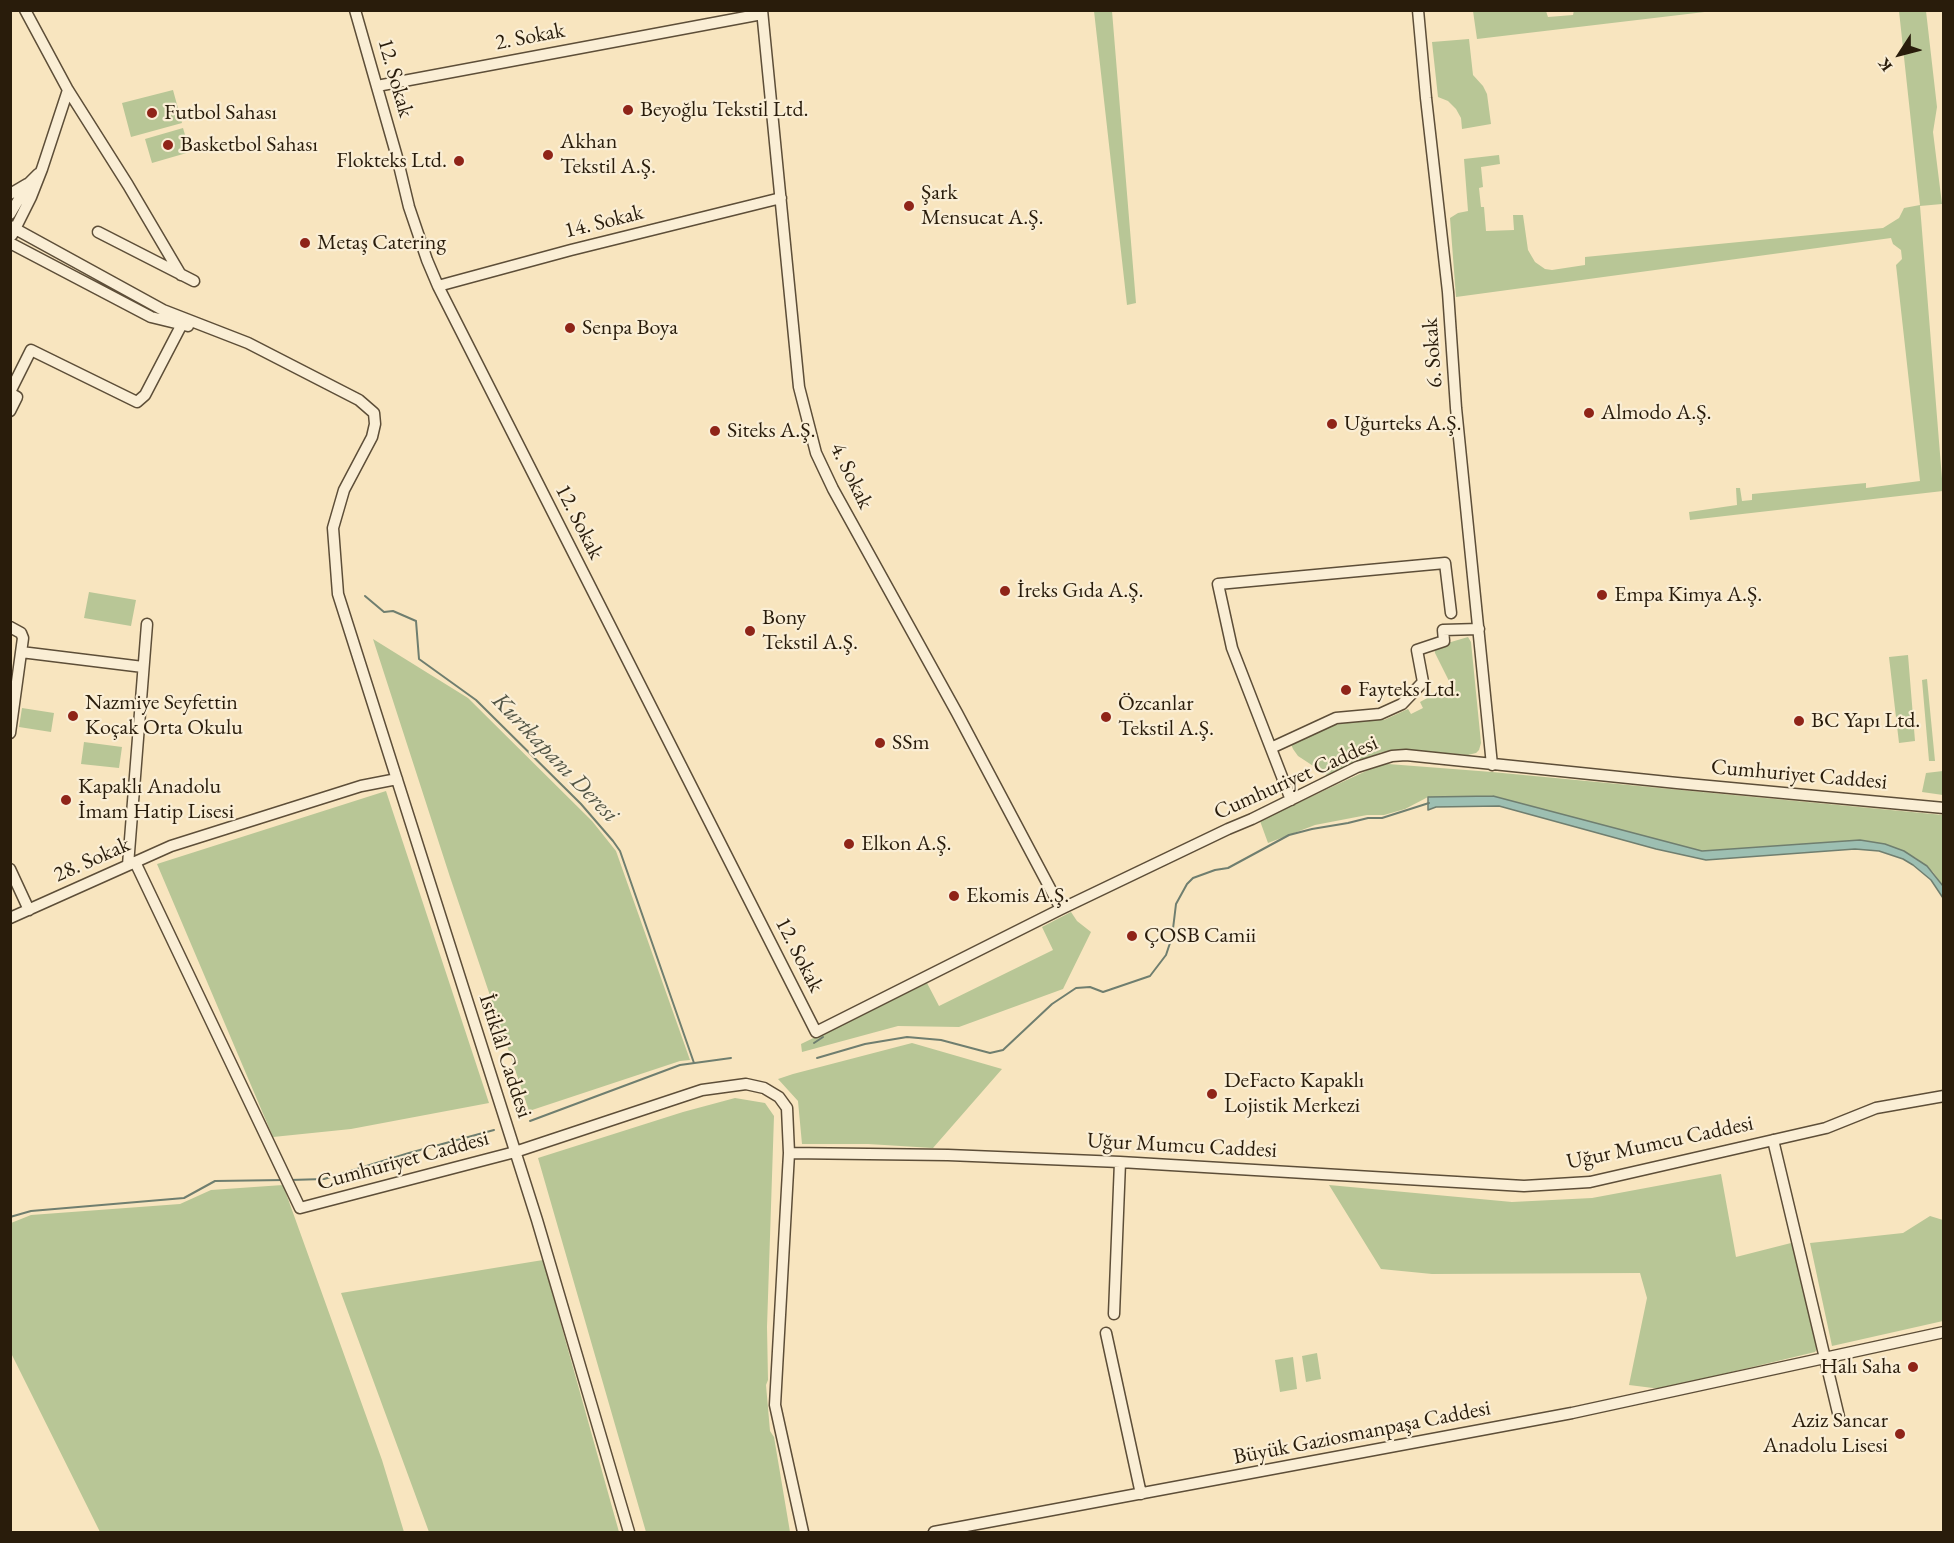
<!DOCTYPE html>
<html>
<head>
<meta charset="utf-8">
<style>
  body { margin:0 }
  #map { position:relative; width:1954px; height:1543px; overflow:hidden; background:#f8e5bf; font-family:"EB Garamond",serif }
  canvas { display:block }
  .frame { position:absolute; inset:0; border:12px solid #291c0b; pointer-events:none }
  .north { position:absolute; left:1870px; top:24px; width:60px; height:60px; -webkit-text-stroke:4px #faeed5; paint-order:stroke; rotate:234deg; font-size:16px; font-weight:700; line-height:24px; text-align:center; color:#291c0b }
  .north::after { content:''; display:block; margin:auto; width:21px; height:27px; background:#291c0b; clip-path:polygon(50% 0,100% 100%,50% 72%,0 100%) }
</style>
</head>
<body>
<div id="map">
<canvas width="1954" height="1543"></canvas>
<div class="frame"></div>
<div class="north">K</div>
</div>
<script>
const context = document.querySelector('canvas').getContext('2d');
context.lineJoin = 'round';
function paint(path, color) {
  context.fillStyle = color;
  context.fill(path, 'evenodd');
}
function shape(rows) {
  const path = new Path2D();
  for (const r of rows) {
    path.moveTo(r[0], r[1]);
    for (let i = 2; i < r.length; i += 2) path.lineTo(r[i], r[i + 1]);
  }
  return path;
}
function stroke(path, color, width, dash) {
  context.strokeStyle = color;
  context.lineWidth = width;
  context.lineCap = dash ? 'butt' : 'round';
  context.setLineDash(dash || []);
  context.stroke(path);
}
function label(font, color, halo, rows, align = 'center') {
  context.font = font + ' "EB Garamond",serif';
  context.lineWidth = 4.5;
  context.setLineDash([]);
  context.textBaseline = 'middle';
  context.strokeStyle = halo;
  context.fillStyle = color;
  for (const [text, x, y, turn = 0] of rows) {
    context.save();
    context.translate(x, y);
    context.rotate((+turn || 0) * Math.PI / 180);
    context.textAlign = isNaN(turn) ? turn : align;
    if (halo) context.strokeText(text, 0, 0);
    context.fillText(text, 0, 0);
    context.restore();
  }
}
paint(shape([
  [1574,10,1713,10,1713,11,1477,39,1473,11,1546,11,1548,17,1573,15],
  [1094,11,1112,11,1136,303,1127,305],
  [1899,11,1926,11,1937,107,1933,132,1942,204,1920,206,1943,491,1690,520,1689,512,1737,505,1736,488,1740,488,1742,501,1752,500,1752,494,1866,483,1866,488,1920,481,1896,265,1902,259,1901,250,1893,244,1891,238,1456,297,1450,218,1458,213,1468,211,1464,159,1499,155,1500,164,1481,167,1483,187,1479,188,1481,207,1484,207,1486,231,1514,230,1513,215,1523,215,1528,250,1535,262,1545,269,1552,270,1585,265,1585,257,1883,228,1899,218,1904,208,1920,205],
  [1469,39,1473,75,1483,86,1487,94,1491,124,1462,129,1461,118,1456,109,1448,101,1438,97,1432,42],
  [173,90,182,123,131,137,122,103],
  [183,128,190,152,152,163,145,139],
  [89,592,136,600,131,626,84,618],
  [1468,637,1471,642,1481,743,1479,750,1476,753,1468,755,1412,750,1382,752,1327,775,1298,756,1293,749,1291,744,1329,726,1372,717,1384,720,1408,709,1411,714,1423,708,1420,702,1451,685,1435,653,1434,647],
  [373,639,468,698,592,821,616,851,690,1060,680,1061,529,1111,450,877],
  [1908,655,1915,741,1899,743,1889,657],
  [1927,679,1935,761,1929,761,1922,680],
  [22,708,54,713,51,732,19,727],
  [84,742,122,747,119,768,81,764],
  [1388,764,1492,772,1943,815,1943,886,1933,872,1916,858,1885,844,1860,840,1702,851,1493,796,1428,797,1405,809,1384,815,1367,815,1315,825,1268,843,1260,821,1338,784,1377,766],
  [1943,771,1943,795,1922,792,1926,773],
  [386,791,489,1103,351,1129,273,1137,157,864],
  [1071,912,1077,921,1091,932,1063,989,959,1027,898,1026,802,1052,801,1044,927,983,939,1006,1053,950,1042,927],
  [912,1043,1002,1069,933,1148,868,1144,802,1144,798,1101,778,1079,793,1074],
  [735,1098,765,1103,774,1116,767,1327,768,1380,766,1385,770,1431,774,1437,790,1532,646,1532,538,1158,683,1112],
  [1721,1174,1736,1257,1795,1242,1819,1346,1815,1352,1661,1389,1629,1385,1647,1298,1640,1273,1432,1274,1381,1269,1329,1185,1512,1202,1592,1198],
  [283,1185,382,1460,404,1532,100,1532,11,1353,11,1223,31,1215,180,1204,211,1190],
  [1930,1216,1943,1220,1943,1321,1832,1346,1810,1243,1903,1233],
  [543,1260,619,1532,429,1532,341,1293],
  [1317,1353,1321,1379,1306,1382,1302,1356],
  [1293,1357,1297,1389,1280,1392,1275,1360]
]), '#b8c696');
const water = shape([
  [1493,796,1702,851,1860,840,1885,844,1904,851,1927,866,1943,886,1943,898,1931,880,1913,865,1903,859,1879,851,1855,849,1706,860,1656,849,1499,806,1436,807,1428,810,1428,797,1493,796]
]);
paint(water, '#9dbfb2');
stroke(water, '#6f7e6f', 1.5);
stroke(shape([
  [365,596,384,612,393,611,416,621,419,659,476,700,581,804,613,841,620,851,694,1063],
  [814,1043,823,1037],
  [817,1058,865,1044,907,1037,941,1040,990,1053,1003,1050,1052,1004,1076,988,1090,987,1103,992,1150,976,1166,955,1172,937,1176,904,1187,884,1193,878,1215,870,1228,868,1289,835,1312,829,1348,823,1368,818,1382,818,1429,803],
  [530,1121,680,1065,731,1058],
  [290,1180,324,1179,409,1153,494,1130],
  [10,1217,31,1211,184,1198,215,1181,284,1180]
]), '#6f7e6f', 2);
const minor = shape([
  [25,10,68,90,128,185,181,275],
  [355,10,397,157,409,207,427,260,438,286,816,1032,1061,909,1228,829,1252,819,1357,767,1392,756,1406,755,1677,783,1944,808],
  [762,10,799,387,816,453,833,489,957,713,1061,909],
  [1418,10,1426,98,1448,292,1456,408,1492,765],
  [377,86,762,14],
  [10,194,27,184],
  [10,214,28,184,38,174],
  [10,226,163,310,248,343,359,400,374,413,375,424,372,437,344,490,333,528,338,594,537,1220,629,1532],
  [98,232,194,281],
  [12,235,31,197,42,169,68,90],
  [10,243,151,317,188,326],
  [438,286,571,250,781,198],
  [10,392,31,350,137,402,145,395,182,324],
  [10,393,17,397,10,411],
  [10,627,21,633,23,638,10,733],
  [21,652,143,667],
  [1271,748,1336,718,1380,714,1402,704,1423,682,1417,650,1444,641,1443,630,1479,629],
  [1291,800,1232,648,1218,584,1445,563,1451,613],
  [135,862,300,1208,515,1152,702,1090,746,1084,764,1088,779,1097,787,1108,789,1153,775,1405,803,1532],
  [128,865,147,624],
  [10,869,29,910],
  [10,918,171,846,361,786,397,779],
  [1773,1140,1839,1417],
  [789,1153,948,1155,1120,1162,1524,1186,1590,1182,1826,1128,1876,1108,1944,1096],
  [1114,1314,1120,1162],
  [1106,1333,1141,1494],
  [934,1532,1572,1413,1944,1332]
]);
stroke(minor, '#5d4e38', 13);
stroke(minor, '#faeed5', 10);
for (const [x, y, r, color] of [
  [628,110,6,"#8f2418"],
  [152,113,6,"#8f2418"],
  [168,145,6,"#8f2418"],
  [548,155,6,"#8f2418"],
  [459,161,6,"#8f2418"],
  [909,206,6,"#8f2418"],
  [305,243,6,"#8f2418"],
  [570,328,6,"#8f2418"],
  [1589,413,6,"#8f2418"],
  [1332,424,6,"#8f2418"],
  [715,431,6,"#8f2418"],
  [1005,591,6,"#8f2418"],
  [1602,595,6,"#8f2418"],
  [750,631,6,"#8f2418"],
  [1346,690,6,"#8f2418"],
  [73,716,6,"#8f2418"],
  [1106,717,6,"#8f2418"],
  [1799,721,6,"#8f2418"],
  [880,743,6,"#8f2418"],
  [66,800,6,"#8f2418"],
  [849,844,6,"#8f2418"],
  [954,896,6,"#8f2418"],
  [1132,936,6,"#8f2418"],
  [1212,1094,6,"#8f2418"],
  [1913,1367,6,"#8f2418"],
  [1900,1434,6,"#8f2418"]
]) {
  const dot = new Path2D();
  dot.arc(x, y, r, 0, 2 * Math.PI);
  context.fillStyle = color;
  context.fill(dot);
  stroke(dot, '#faeed5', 2);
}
label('22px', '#291c0b', '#faeed5', [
  ["2. Sokak",530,37,-11],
  ["12. Sokak",395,78,74],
  ["14. Sokak",604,222,-14],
  ["6. Sokak",1433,353,-94],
  ["4. Sokak",851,476,64],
  ["12. Sokak",579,522,63],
  ["Cumhuriyet Caddesi",1799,775,5],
  ["Cumhuriyet Caddesi",1296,778,-24],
  ["28. Sokak",92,860,-24],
  ["12. Sokak",799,955,63],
  ["İstiklâl Caddesi",505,1056,72],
  ["Uğur Mumcu Caddesi",1660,1143,-12],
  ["Uğur Mumcu Caddesi",1182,1146,3],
  ["Cumhuriyet Caddesi",403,1161,-15],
  ["Büyük Gaziosmanpaşa Caddesi",1362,1433,-11]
]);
label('22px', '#291c0b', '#faeed5', [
  ["Beyoğlu Tekstil Ltd.",640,110],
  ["Futbol Sahası",164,113],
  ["Akhan",560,142],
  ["Tekstil A.Ş.",560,167],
  ["Basketbol Sahası",180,145],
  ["Flokteks Ltd.",447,161,"right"],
  ["Şark",921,193],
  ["Mensucat A.Ş.",921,218],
  ["Metaş Catering",317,243],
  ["Senpa Boya",582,328],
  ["Almodo A.Ş.",1601,413],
  ["Uğurteks A.Ş.",1344,424],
  ["Siteks A.Ş.",727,431],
  ["İreks Gıda A.Ş.",1017,591],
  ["Empa Kimya A.Ş.",1614,595],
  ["Bony",762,618],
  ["Tekstil A.Ş.",762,643],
  ["Fayteks Ltd.",1358,690],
  ["Nazmiye Seyfettin",85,703],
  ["Koçak Orta Okulu",85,728],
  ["Özcanlar",1118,704],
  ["Tekstil A.Ş.",1118,729],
  ["BC Yapı Ltd.",1811,721],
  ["SSm",892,743],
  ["Kapaklı Anadolu",78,787],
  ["İmam Hatip Lisesi",78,812],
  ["Elkon A.Ş.",861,844],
  ["Ekomis A.Ş.",966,896],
  ["ÇOSB Camii",1144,936],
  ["DeFacto Kapaklı",1224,1081],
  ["Lojistik Merkezi",1224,1106],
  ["Halı Saha",1901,1367,"right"],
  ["Aziz Sancar",1888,1421,"right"],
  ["Anadolu Lisesi",1888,1446,"right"]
], 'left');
label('italic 24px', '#525545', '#faeed5', [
  ["Kurtkapanı Deresi",555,758,46]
]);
</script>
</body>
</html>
